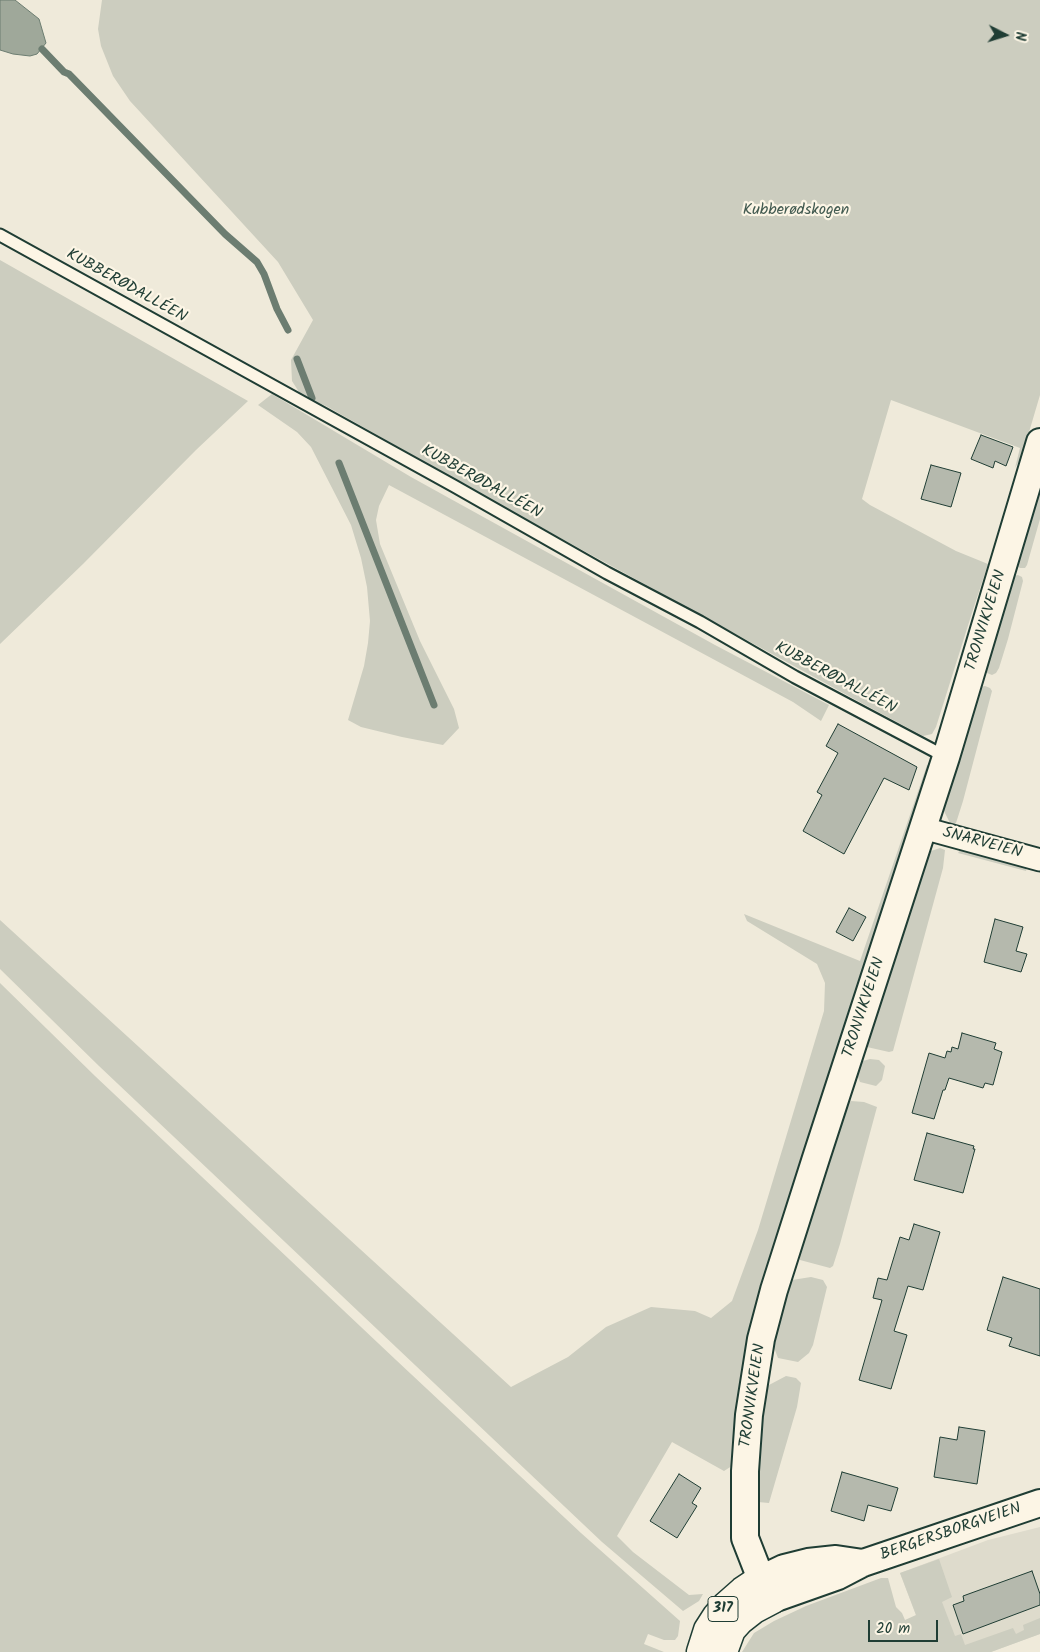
<!DOCTYPE html>
<html>
<head>
<meta charset="utf-8">
<style>
  body { margin:0 }
  #map { position:relative; width:1040px; height:1652px; overflow:hidden; background:#efeada; font-family:Kalam,sans-serif }
  canvas { display:block }
  .north { position:absolute; left:980px; top:10px; width:50px; height:50px; -webkit-text-stroke:4px #fcf5e5; paint-order:stroke; rotate:95deg; font-size:14px; font-weight:700; line-height:20px; text-align:center; color:#1f3d34 }
  .north::after { content:''; display:block; margin:auto; width:18px; height:22px; background:#1f3d34; clip-path:polygon(50% 0,100% 100%,50% 72%,0 100%) }
  .scale { position:absolute; left:868px; top:1620px; width:70px; height:22px; box-sizing:border-box; border:2px solid #1f3d34; border-top:0; padding-left:6px; font-size:15px; line-height:18px; white-space:nowrap; color:#1f3d34; -webkit-text-stroke:4px #fcf5e5; paint-order:stroke }
</style>
</head>
<body>
<div id="map">
<canvas width="1040" height="1652"></canvas>
<div class="north">N</div>
<div class="scale">20 m</div>
</div>
<script>
const context = document.querySelector('canvas').getContext('2d');
context.lineJoin = 'round';
function paint(path, color) {
  context.fillStyle = color;
  context.fill(path, 'evenodd');
}
function shape(rows) {
  const path = new Path2D();
  for (const r of rows) {
    path.moveTo(r[0], r[1]);
    for (let i = 2; i < r.length; i += 2) path.lineTo(r[i], r[i + 1]);
  }
  return path;
}
function stroke(path, color, width, dash) {
  context.strokeStyle = color;
  context.lineWidth = width;
  context.lineCap = dash ? 'butt' : 'round';
  context.setLineDash(dash || []);
  context.stroke(path);
}
function label(font, color, halo, rows, align = 'center') {
  context.font = font + ' Kalam,sans-serif';
  context.lineWidth = 4.5;
  context.setLineDash([]);
  context.textBaseline = 'middle';
  context.strokeStyle = halo;
  context.fillStyle = color;
  for (const [text, x, y, turn = 0] of rows) {
    context.save();
    context.translate(x, y);
    context.rotate((+turn || 0) * Math.PI / 180);
    context.textAlign = isNaN(turn) ? turn : align;
    if (halo) context.strokeText(text, 0, 0);
    context.fillText(text, 0, 0);
    context.restore();
  }
}
paint(shape([
  [1040,1527,1040,1634,991,1652,930,1652,900,1573,988,1540]
]), '#dedbcc');
paint(shape([
  [102,0,1040,0,1040,395,1022,456,1015,468,1020,448,891,400,862,499,870,505,956,551,988,564,971,616,936,727,932,734,923,736,856,700,513,512,326,406,307,398,299,392,292,381,291,360,313,320,278,262,130,101,113,76,101,46,98,29],
  [0,260,248,401,196,450,83,564,0,644],
  [272,394,411,477,715,645,829,705,821,721,793,702,389,485,379,506,376,520,380,544,420,641,454,709,459,728,443,745,402,737,361,727,348,720,364,666,368,643,370,621,367,587,361,558,351,525,311,447,297,432,258,405],
  [1040,480,1040,519,1027,565,1025,568,1020,568,1016,565],
  [1018,575,1022,577,1023,581,1008,639,999,668,996,673,992,675,987,673,986,668,1013,576],
  [985,686,990,688,992,691,963,801,956,823,953,825,950,823,943,809,945,799,980,687],
  [927,765,931,765,735,1464,724,1471,672,1442,617,1536,633,1552,689,1595,703,1594,699,1601,683,1611,602,1542,99,1066,0,969,0,920,511,1387,568,1357,606,1327,651,1307,695,1311,711,1318,732,1301,758,1230,824,1011,825,983,817,964,747,921,744,914,860,961],
  [940,848,945,850,943,868,893,1051,889,1052,867,1047,866,1043,926,858,931,851],
  [965,849,1027,867,1026,871,958,853,960,850],
  [0,983,95,1076,396,1360,581,1533,680,1621,678,1636,675,1640,664,1640,648,1634,644,1644,664,1652,0,1652],
  [870,1059,879,1060,885,1066,882,1080,876,1086,860,1082,857,1075,859,1066,863,1061],
  [851,1101,864,1102,877,1107,840,1244,833,1266,830,1268,800,1260,798,1251,845,1105],
  [811,1277,823,1280,827,1287,813,1345,809,1353,798,1362,778,1358,773,1345,786,1291,792,1280],
  [786,1376,796,1378,801,1383,797,1407,769,1503,758,1502,761,1421,766,1390,769,1385],
  [939,1559,952,1597,942,1602,955,1636,961,1634,965,1645,1013,1628,1016,1634,1024,1630,1023,1625,1040,1618,1040,1634,991,1652,742,1652,754,1633,774,1621,806,1606,881,1578,888,1578,896,1607,902,1613,905,1620,916,1615,900,1573]
]), '#cccdbf');
const water = shape([
  [0,0,15,0,39,19,46,43,37,54,30,56,13,54,0,50,0,0]
]);
paint(water, '#9fa89a');
stroke(water, '#6c7d71', 1);
stroke(shape([
  [42,49,64,72,69,74,225,234,257,262,264,274,277,309,288,330],
  [297,359,312,398],
  [339,463,434,705]
]), '#6c7d71', 7);
const building = shape([
  [981,435,1013,447,1006,466,995,461,993,468,971,459,981,435],
  [931,465,961,473,951,507,921,499,931,465],
  [838,724,917,767,909,790,884,778,844,854,803,831,822,795,817,792,838,753,826,746,838,724],
  [849,908,866,917,853,941,836,932,849,908],
  [995,919,1023,927,1016,951,1027,954,1021,972,984,962,995,919],
  [962,1033,996,1043,994,1049,1002,1052,993,1085,985,1083,983,1088,949,1078,945,1090,943,1090,934,1119,912,1113,929,1053,945,1058,947,1051,951,1052,952,1047,958,1049,962,1033],
  [927,1133,974,1146,973,1149,975,1149,963,1193,914,1180,927,1133],
  [914,1224,940,1232,923,1290,908,1286,894,1331,907,1335,891,1389,859,1380,882,1300,873,1298,878,1278,887,1280,900,1237,909,1240,914,1224],
  [1003,1277,1040,1289,1040,1356,1009,1346,1012,1338,987,1330,1003,1277],
  [959,1427,985,1431,977,1484,934,1477,940,1437,957,1440,959,1427],
  [842,1472,898,1488,891,1511,868,1505,864,1521,831,1511,842,1472],
  [679,1474,701,1488,692,1503,697,1506,677,1538,650,1521,679,1474],
  [1032,1571,1040,1594,1040,1605,963,1634,953,1605,964,1601,963,1596,1032,1571]
]);
paint(building, '#b5b9ad');
stroke(building, '#1f3d34', 1);
const service = shape([
  [0,235,454,486,607,573,700,622,795,677,946,757]
]);
const minor = shape([
  [923,828,1040,860]
]);
const tertiary = shape([
  [1040,442,946,757,816,1158,774,1290,761,1339,749,1415,745,1471,745,1538,761,1579,773,1599,838,1576,863,1563,1040,1503],
  [761,1579,784,1568,808,1562,836,1559,863,1563]
]);
const primary = shape([
  [701,1652,708,1630,717,1616,726,1606,743,1591,761,1579],
  [723,1652,731,1630,740,1620,754,1609,773,1599]
]);
stroke(service, '#1f3d34', 15);
stroke(minor, '#1f3d34', 25);
stroke(tertiary, '#1f3d34', 30);
stroke(primary, '#1f3d34', 31);
stroke(service, '#fcf5e5', 11);
stroke(minor, '#fcf5e5', 21);
stroke(tertiary, '#fcf5e5', 26);
stroke(primary, '#fcf5e5', 28);
for (const [x, y, w] of [
  [723,1609,30]
]) {
  const box = new Path2D();
  box.roundRect(x - w / 2, y - 12.5, w, 25, 4);
  context.fillStyle = '#fcf5e5';
  context.fill(box);
  stroke(box, '#1f3d34', 1);
}
label('bold 15px', '#1f3d34', null, [
  ["317",723,1609]
]);
label('16px', '#425a50', '#fcf5e5', [
  ["Kubberødskogen",796,211]
]);
label('16px', '#1f3d34', '#fcf5e5', [
  ["KUBBERØDALLÉEN",126,287,29],
  ["KUBBERØDALLÉEN",481,483,29],
  ["TRONVIKVEIEN",987,621,-73],
  ["KUBBERØDALLÉEN",835,679,28],
  ["SNARVEIEN",982,844,15],
  ["TRONVIKVEIEN",865,1008,-72],
  ["TRONVIKVEIEN",754,1396,-82],
  ["BERGERSBORGVEIEN",951,1533,-19]
]);
</script>
</body>
</html>
